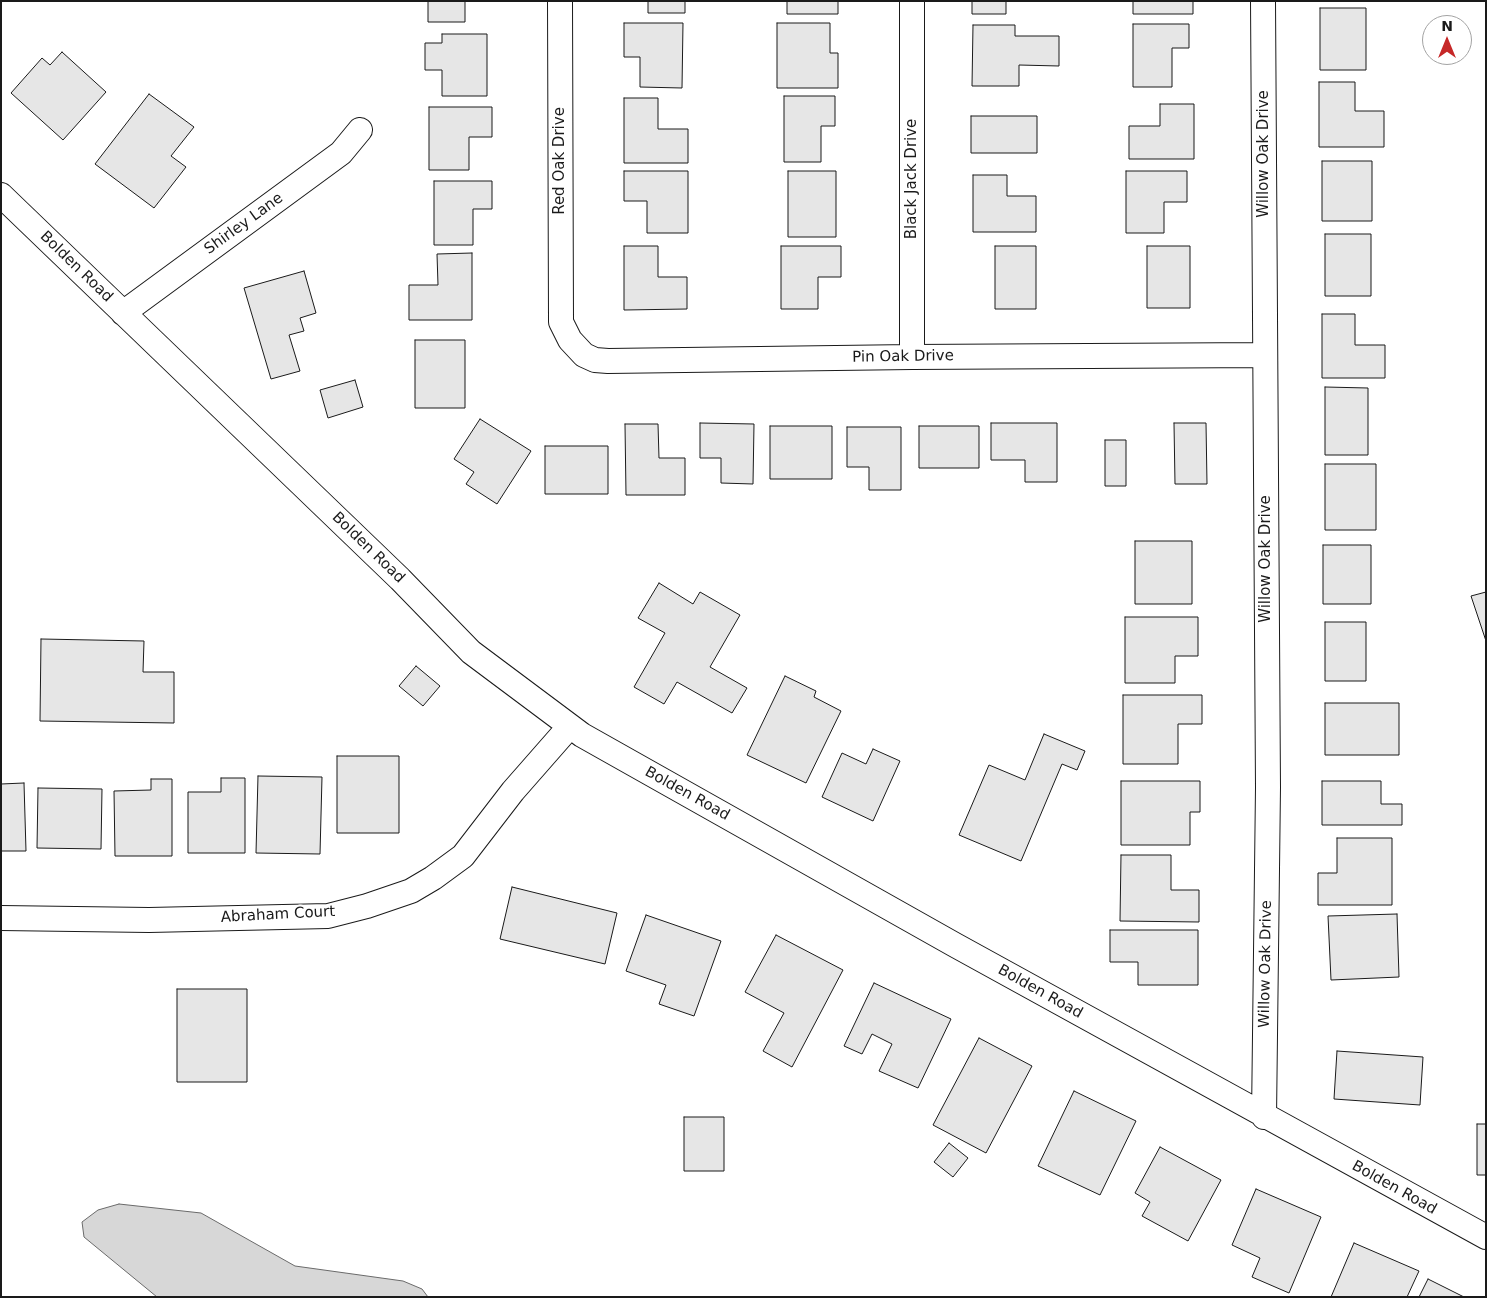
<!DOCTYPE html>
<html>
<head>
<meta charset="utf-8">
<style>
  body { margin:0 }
  #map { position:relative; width:1487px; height:1298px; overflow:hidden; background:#fff; font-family:"DejaVu Sans",sans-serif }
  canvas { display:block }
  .frame { position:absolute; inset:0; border:2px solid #1a1a1a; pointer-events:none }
  .north { position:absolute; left:1422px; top:15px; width:50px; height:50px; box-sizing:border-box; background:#fff; border:1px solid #a3a3a3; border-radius:50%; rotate:0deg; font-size:14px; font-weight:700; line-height:20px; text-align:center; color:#1a1a1a }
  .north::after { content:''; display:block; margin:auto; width:18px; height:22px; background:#c62828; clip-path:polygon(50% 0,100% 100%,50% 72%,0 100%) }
</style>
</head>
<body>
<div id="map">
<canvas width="1487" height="1298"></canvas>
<div class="frame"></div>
<div class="north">N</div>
</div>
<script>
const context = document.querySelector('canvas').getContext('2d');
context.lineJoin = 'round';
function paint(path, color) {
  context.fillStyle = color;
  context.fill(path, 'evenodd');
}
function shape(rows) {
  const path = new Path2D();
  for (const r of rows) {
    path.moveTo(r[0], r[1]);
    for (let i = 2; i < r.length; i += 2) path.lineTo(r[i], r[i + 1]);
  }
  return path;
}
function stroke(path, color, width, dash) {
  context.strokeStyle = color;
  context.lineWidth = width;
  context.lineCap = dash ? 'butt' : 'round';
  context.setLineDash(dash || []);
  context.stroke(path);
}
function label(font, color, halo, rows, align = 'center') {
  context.font = font + ' "DejaVu Sans",sans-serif';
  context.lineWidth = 4;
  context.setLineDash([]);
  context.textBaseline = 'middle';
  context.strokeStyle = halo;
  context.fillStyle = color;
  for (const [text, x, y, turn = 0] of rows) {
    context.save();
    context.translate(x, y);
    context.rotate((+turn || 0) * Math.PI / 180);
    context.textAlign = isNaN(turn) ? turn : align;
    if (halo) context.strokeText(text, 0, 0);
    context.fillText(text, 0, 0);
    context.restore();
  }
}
const water = shape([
  [119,1204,201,1213,295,1266,403,1281,422,1289,428,1297,157,1297,84,1237,82,1222,98,1210,119,1204]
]);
paint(water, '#d7d7d7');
stroke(water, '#6a6a6a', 1);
const building = shape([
  [428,1,465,1,465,22,428,22,428,1],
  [648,1,685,1,685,13,648,13,648,1],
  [787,1,838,1,838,14,787,14,787,1],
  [972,1,1006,1,1006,14,972,14,972,1],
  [1133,1,1193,1,1193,14,1133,14,1133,1],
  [1320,8,1366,8,1366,70,1320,70,1320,8],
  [624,23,683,23,682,88,640,87,640,57,624,57,624,23],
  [777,23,830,23,830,53,838,53,838,88,777,88,777,23],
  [1133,24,1189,24,1189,48,1172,48,1172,87,1133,87,1133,24],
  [973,25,1015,25,1015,36,1059,36,1059,66,1019,65,1019,86,972,86,973,25],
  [442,34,487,34,487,96,442,96,442,70,425,70,425,43,442,43,442,34],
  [62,52,106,92,63,140,11,93,42,58,50,65,62,52],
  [1319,82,1355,82,1355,111,1384,111,1384,147,1319,147,1319,82],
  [149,94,194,127,171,156,186,167,154,208,95,164,149,94],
  [784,96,835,96,835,126,821,126,821,162,784,162,784,96],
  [624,98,658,98,658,129,688,129,688,163,624,163,624,98],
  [1160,104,1194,104,1194,159,1129,159,1129,126,1160,126,1160,104],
  [429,107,492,107,492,137,469,137,469,170,429,170,429,107],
  [971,116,1037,116,1037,153,971,153,971,116],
  [1322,161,1372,161,1372,221,1322,221,1322,161],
  [624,171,688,171,688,233,647,233,647,201,624,201,624,171],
  [788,171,836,171,836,237,788,237,788,171],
  [1126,171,1187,171,1187,202,1164,202,1164,233,1126,233,1126,171],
  [973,175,1007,175,1007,196,1036,196,1036,232,973,232,973,175],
  [434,181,492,181,492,209,473,209,473,245,434,245,434,181],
  [1325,234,1371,234,1371,296,1325,296,1325,234],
  [624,246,658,246,658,277,687,277,687,309,624,310,624,246],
  [781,246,841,246,841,277,818,277,818,309,781,309,781,246],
  [995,246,1036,246,1036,309,995,309,995,246],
  [1147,246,1190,246,1190,308,1147,308,1147,246],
  [472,253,472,320,409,320,409,285,438,285,437,254,472,253],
  [304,271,316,313,300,318,304,331,289,335,300,371,271,379,244,288,304,271],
  [1322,314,1355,314,1355,345,1385,345,1385,378,1322,378,1322,314],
  [415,340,465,340,465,408,415,408,415,340],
  [355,380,363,407,328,418,320,390,355,380],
  [1325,387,1368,388,1368,455,1325,455,1325,387],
  [480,419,531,451,497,504,466,484,474,472,454,459,480,419],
  [700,423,754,424,753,484,721,483,721,458,700,458,700,423],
  [991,423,1057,423,1057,482,1025,482,1025,460,991,460,991,423],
  [1174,423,1206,423,1207,484,1175,484,1174,423],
  [625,424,658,424,659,458,685,458,685,495,626,495,625,424],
  [770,426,832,426,832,479,770,479,770,426],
  [919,426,979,426,979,468,919,468,919,426],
  [847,427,901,427,901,490,869,490,869,467,847,467,847,427],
  [1105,440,1126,440,1126,486,1105,486,1105,440],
  [545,446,608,446,608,494,545,494,545,446],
  [1325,464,1376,464,1376,530,1325,530,1325,464],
  [1135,541,1192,541,1192,604,1135,604,1135,541],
  [1323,545,1371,545,1371,604,1323,604,1323,545],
  [659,583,693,604,700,592,740,615,710,667,747,688,732,713,677,682,664,704,634,687,665,633,638,618,659,583],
  [1486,592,1486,641,1471,596,1486,592],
  [1125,617,1198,617,1198,656,1175,656,1175,683,1125,683,1125,617],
  [1325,622,1366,622,1366,681,1325,681,1325,622],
  [41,639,144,641,143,672,174,672,174,723,40,721,41,639],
  [416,666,440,686,423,706,399,686,416,666],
  [785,676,816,691,814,697,841,711,806,783,747,755,785,676],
  [1123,695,1202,695,1202,724,1178,724,1178,764,1123,764,1123,695],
  [1325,703,1399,703,1399,755,1325,755,1325,703],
  [1044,734,1085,751,1077,770,1062,764,1021,861,959,835,989,765,1025,780,1044,734],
  [873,749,900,761,873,821,822,797,842,753,866,764,873,749],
  [337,756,399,756,399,833,337,833,337,756],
  [258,776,322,777,320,854,256,853,258,776],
  [221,778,245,778,245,853,188,853,188,792,221,792,221,778],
  [151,779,172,779,172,856,115,856,114,791,151,790,151,779],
  [1121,781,1200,781,1200,812,1190,812,1190,845,1121,845,1121,781],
  [1322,781,1381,781,1381,804,1402,804,1402,825,1322,825,1322,781],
  [24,783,26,851,1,851,1,784,24,783],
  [38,788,102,789,101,849,37,848,38,788],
  [1337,838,1392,838,1392,905,1318,905,1318,873,1337,873,1337,838],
  [1121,855,1171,855,1171,890,1199,890,1199,922,1120,921,1121,855],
  [512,887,617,913,605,964,500,939,512,887],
  [1397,914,1399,977,1331,980,1328,916,1397,914],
  [646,915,721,941,694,1016,659,1004,666,985,626,971,646,915],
  [1110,930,1198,930,1198,985,1138,985,1138,962,1110,962,1110,930],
  [776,935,843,970,792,1067,763,1051,784,1013,745,992,776,935],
  [874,983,951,1019,918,1088,879,1071,892,1044,872,1034,862,1054,844,1046,874,983],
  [177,989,247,989,247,1082,177,1082,177,989],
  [979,1038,1032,1066,986,1153,933,1125,979,1038],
  [1337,1051,1423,1057,1420,1105,1334,1099,1337,1051],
  [1074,1091,1136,1121,1100,1195,1038,1166,1074,1091],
  [684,1117,724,1117,724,1171,684,1171,684,1117],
  [1477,1124,1486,1124,1486,1175,1477,1175,1477,1124],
  [949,1143,968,1158,953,1177,934,1162,949,1143],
  [1160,1147,1221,1180,1188,1241,1142,1216,1150,1202,1135,1193,1160,1147],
  [1256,1189,1321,1217,1289,1293,1252,1277,1260,1258,1232,1245,1256,1189],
  [1354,1243,1419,1271,1407,1297,1331,1297,1354,1243],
  [1428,1279,1464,1297,1419,1297,1428,1279]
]);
paint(building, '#e6e6e6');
stroke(building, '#1a1a1a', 1);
const minor = shape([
  [560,1,561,322,570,340,584,355,595,360,608,361,912,357,1265,355],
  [1263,1,1268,787,1264,1117],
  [1,195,400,579,471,652,582,735,955,945,1486,1237],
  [123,313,341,153,360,130],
  [912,357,912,1],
  [1,918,149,920,328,916,367,906,411,891,433,878,463,856,513,791,570,726]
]);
stroke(minor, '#1a1a1a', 26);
stroke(minor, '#fff', 24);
label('15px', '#1a1a1a', '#fff', [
  ["Willow Oak Drive",1264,154,-90],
  ["Red Oak Drive",560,161,-90],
  ["Black Jack Drive",912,179,-90],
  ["Shirley Lane",244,224,-36],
  ["Bolden Road",76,267,44],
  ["Pin Oak Drive",903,357,-1],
  ["Bolden Road",368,548,44],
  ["Willow Oak Drive",1266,559,-90],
  ["Bolden Road",687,794,29],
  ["Abraham Court",278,915,-3],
  ["Willow Oak Drive",1266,964,-89],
  ["Bolden Road",1040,992,29],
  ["Bolden Road",1394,1188,29]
]);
</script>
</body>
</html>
